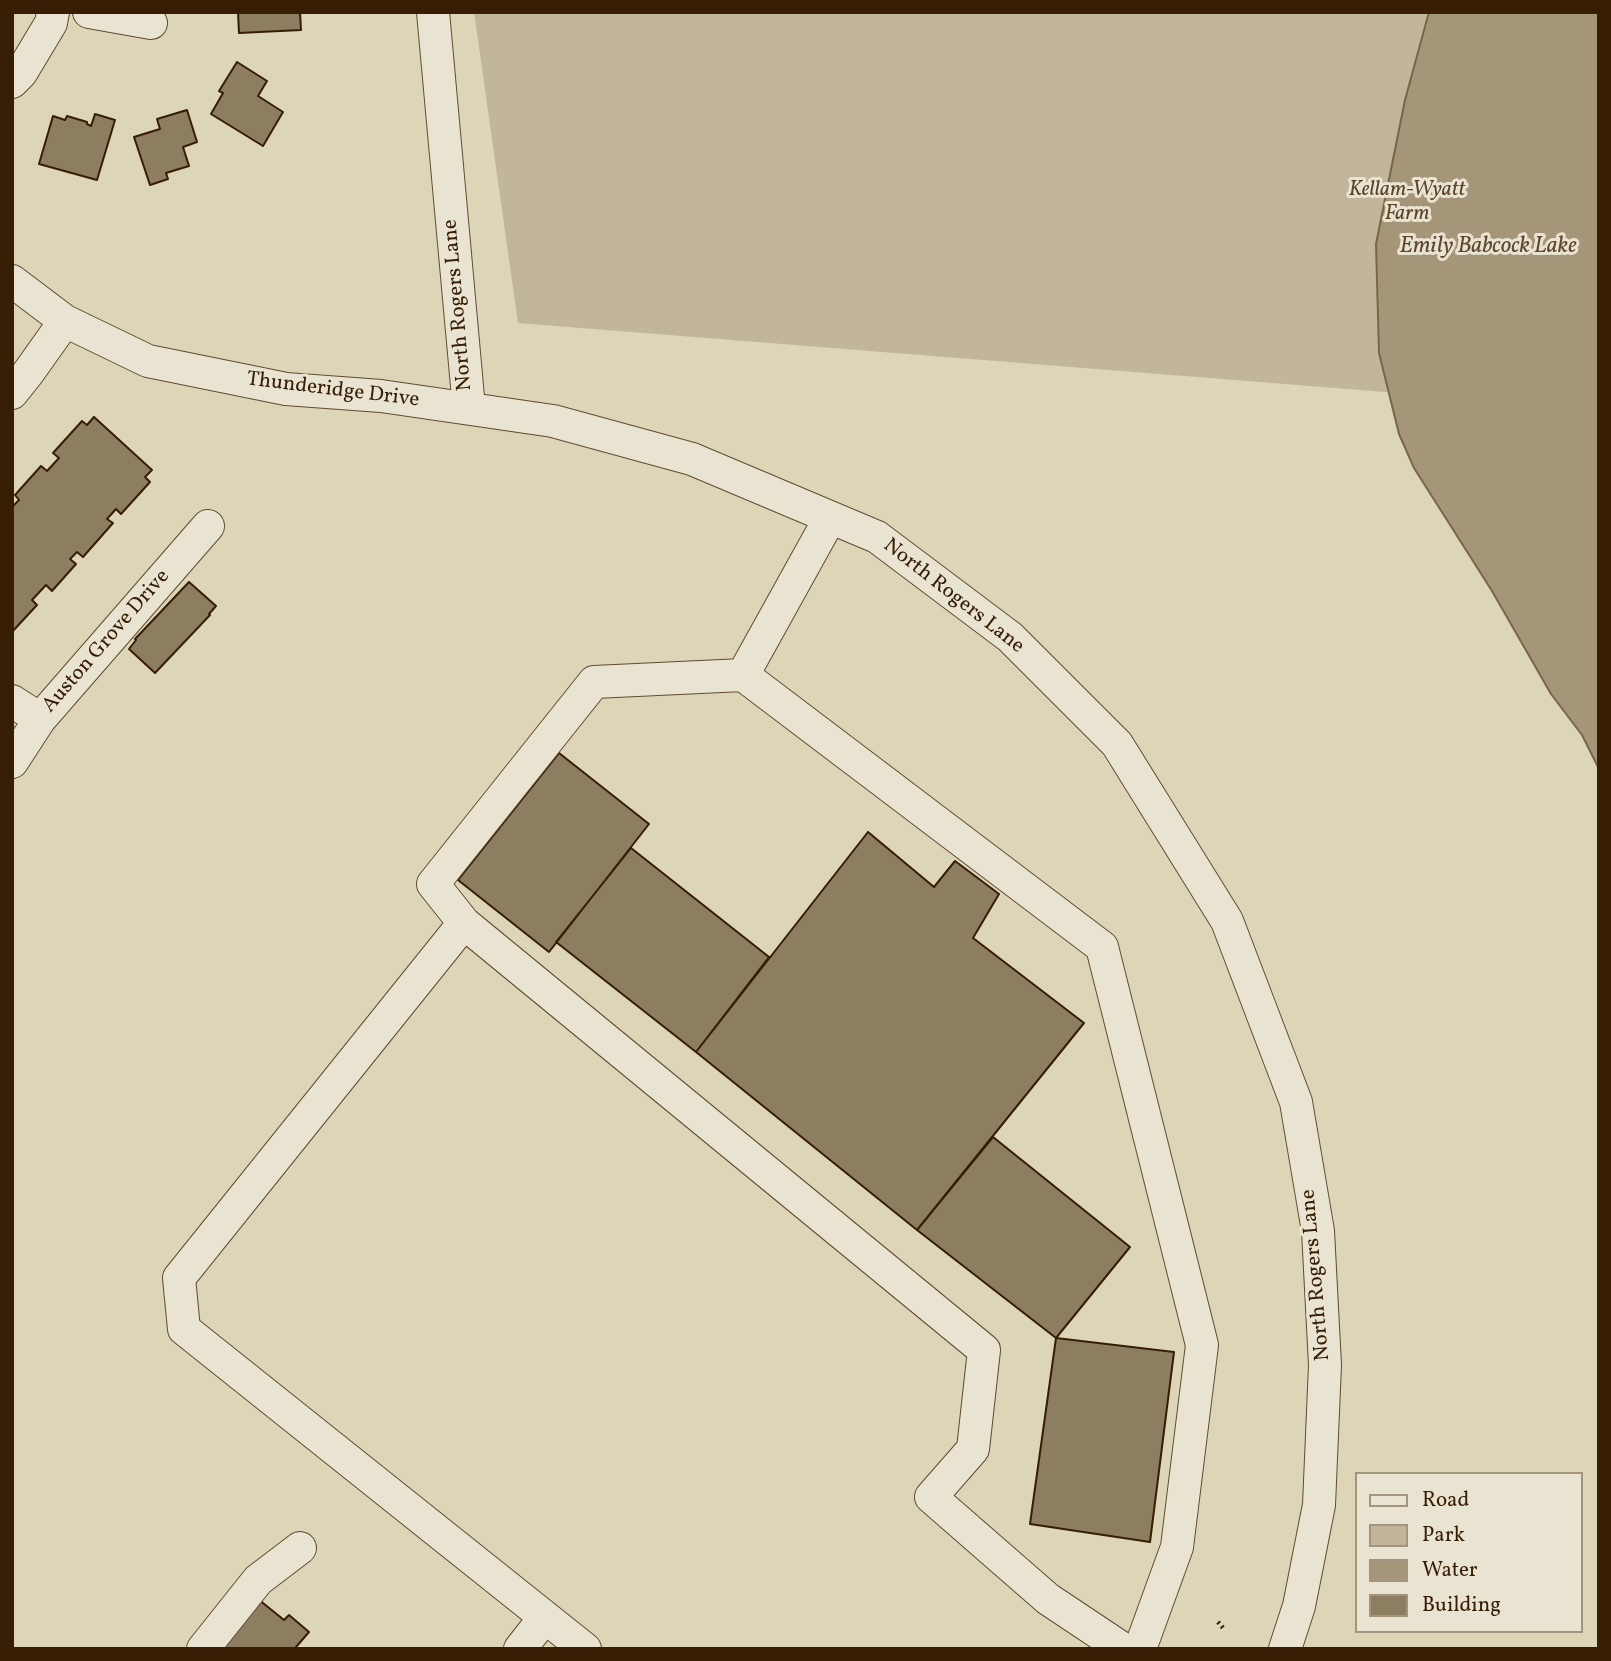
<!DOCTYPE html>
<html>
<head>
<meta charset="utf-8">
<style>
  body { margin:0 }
  #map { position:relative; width:1611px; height:1661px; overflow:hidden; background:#ddd5b8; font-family:Vollkorn,serif }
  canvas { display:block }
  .frame { position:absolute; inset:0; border:14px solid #371d03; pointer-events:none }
  .legend { position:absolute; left:1355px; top:1472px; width:228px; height:161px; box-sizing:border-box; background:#e9e4d1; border:2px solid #a2947f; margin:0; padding:9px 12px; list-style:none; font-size:21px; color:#371d03 }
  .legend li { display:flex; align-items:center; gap:14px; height:35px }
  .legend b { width:35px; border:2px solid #a2947f }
</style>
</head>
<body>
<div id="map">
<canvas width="1611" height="1661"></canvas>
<div class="frame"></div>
<ul class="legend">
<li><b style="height:9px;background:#e9e4d1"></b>Road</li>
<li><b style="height:19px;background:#c1b699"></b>Park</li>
<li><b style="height:19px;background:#a5967a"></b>Water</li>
<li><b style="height:19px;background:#8d7d61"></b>Building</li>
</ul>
</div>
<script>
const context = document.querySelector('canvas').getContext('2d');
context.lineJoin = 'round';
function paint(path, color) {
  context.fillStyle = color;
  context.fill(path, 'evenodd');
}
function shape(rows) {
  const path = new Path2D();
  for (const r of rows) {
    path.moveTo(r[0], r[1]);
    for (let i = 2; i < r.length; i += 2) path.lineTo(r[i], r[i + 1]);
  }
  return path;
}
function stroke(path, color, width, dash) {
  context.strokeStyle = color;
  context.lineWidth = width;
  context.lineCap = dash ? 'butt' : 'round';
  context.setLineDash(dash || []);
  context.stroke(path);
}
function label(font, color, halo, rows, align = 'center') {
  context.font = font + ' Vollkorn,serif';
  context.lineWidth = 6;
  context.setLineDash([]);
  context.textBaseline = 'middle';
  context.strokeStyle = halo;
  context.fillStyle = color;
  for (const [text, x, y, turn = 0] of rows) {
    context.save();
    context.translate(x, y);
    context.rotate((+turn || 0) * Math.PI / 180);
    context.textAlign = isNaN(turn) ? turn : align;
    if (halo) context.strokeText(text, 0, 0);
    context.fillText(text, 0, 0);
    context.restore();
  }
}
paint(shape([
  [474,12,1599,12,1599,409,518,323]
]), '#c1b699');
const water = shape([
  [1429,12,1599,12,1599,769,1582,735,1551,694,1492,591,1414,468,1399,434,1379,353,1376,244,1405,100,1429,12]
]);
paint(water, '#a5967a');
stroke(water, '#79664a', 2);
const building = shape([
  [238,12,300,12,301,30,239,33,238,12],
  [237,62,267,81,258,96,283,112,263,146,211,114,223,93,219,91,237,62],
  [187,110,197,142,183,147,189,166,166,173,168,179,150,185,134,137,160,129,157,119,187,110],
  [95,114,115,120,97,180,39,164,53,116,65,120,67,116,87,122,87,124,91,126,95,114],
  [94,417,152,470,145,477,150,482,121,514,116,509,107,519,113,523,83,557,77,552,70,559,76,564,52,591,46,585,32,600,37,605,12,632,12,507,19,500,15,495,41,466,47,471,59,458,53,453,82,421,87,425,94,417],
  [189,582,216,606,209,614,210,615,155,673,129,649,136,640,135,639,189,582],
  [559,753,649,824,549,952,458,880,559,753],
  [868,832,934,887,955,861,999,894,973,938,1084,1023,917,1230,696,1052,868,832],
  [631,848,769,957,696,1052,556,942,631,848],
  [993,1137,1130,1247,1056,1338,917,1230,993,1137],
  [1056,1338,1174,1352,1150,1542,1030,1524,1056,1338],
  [258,1599,284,1620,289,1615,309,1632,296,1647,298,1649,216,1649,258,1599]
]);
paint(building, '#8d7d61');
stroke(building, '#371d03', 2);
const minor = shape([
  [89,12,151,23],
  [433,12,469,408],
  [12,82,21,73,51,23,53,12],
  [12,281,65,321,148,361,286,389,381,396,553,421,692,459,877,537,1010,637,1117,744,1227,921,1296,1102,1318,1231,1325,1365,1319,1505,1299,1606,1285,1649],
  [12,393,28,373,65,321],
  [743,675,1102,947,1202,1345,1177,1547,1140,1649],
  [12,701,40,719],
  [12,762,40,719,208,526],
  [464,923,433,884,594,682,743,675,830,518],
  [203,1649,258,1580,300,1548],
  [520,1649,545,1617],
  [585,1649,184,1329,179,1278,464,923,984,1350,973,1449,931,1497,1048,1599,1123,1649]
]);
stroke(minor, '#604b30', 34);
stroke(shape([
  [1218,1622,1224,1629]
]), '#371d03', 4.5, [2, 3.5]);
stroke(minor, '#e9e4d1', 32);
label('italic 21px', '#5a4328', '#e9e4d1', [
  ["Kellam-Wyatt",1407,191],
  ["Farm",1407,215]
]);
label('21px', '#371d03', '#e9e4d1', [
  ["North Rogers Lane",459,305,-95],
  ["Thunderidge Drive",333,391,7],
  ["North Rogers Lane",953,597,38],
  ["Auston Grove Drive",107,642,-49],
  ["North Rogers Lane",1317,1275,-95]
]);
label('italic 23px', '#5e472d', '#e9e4d1', [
  ["Emily Babcock Lake",1488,248]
]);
</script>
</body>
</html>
